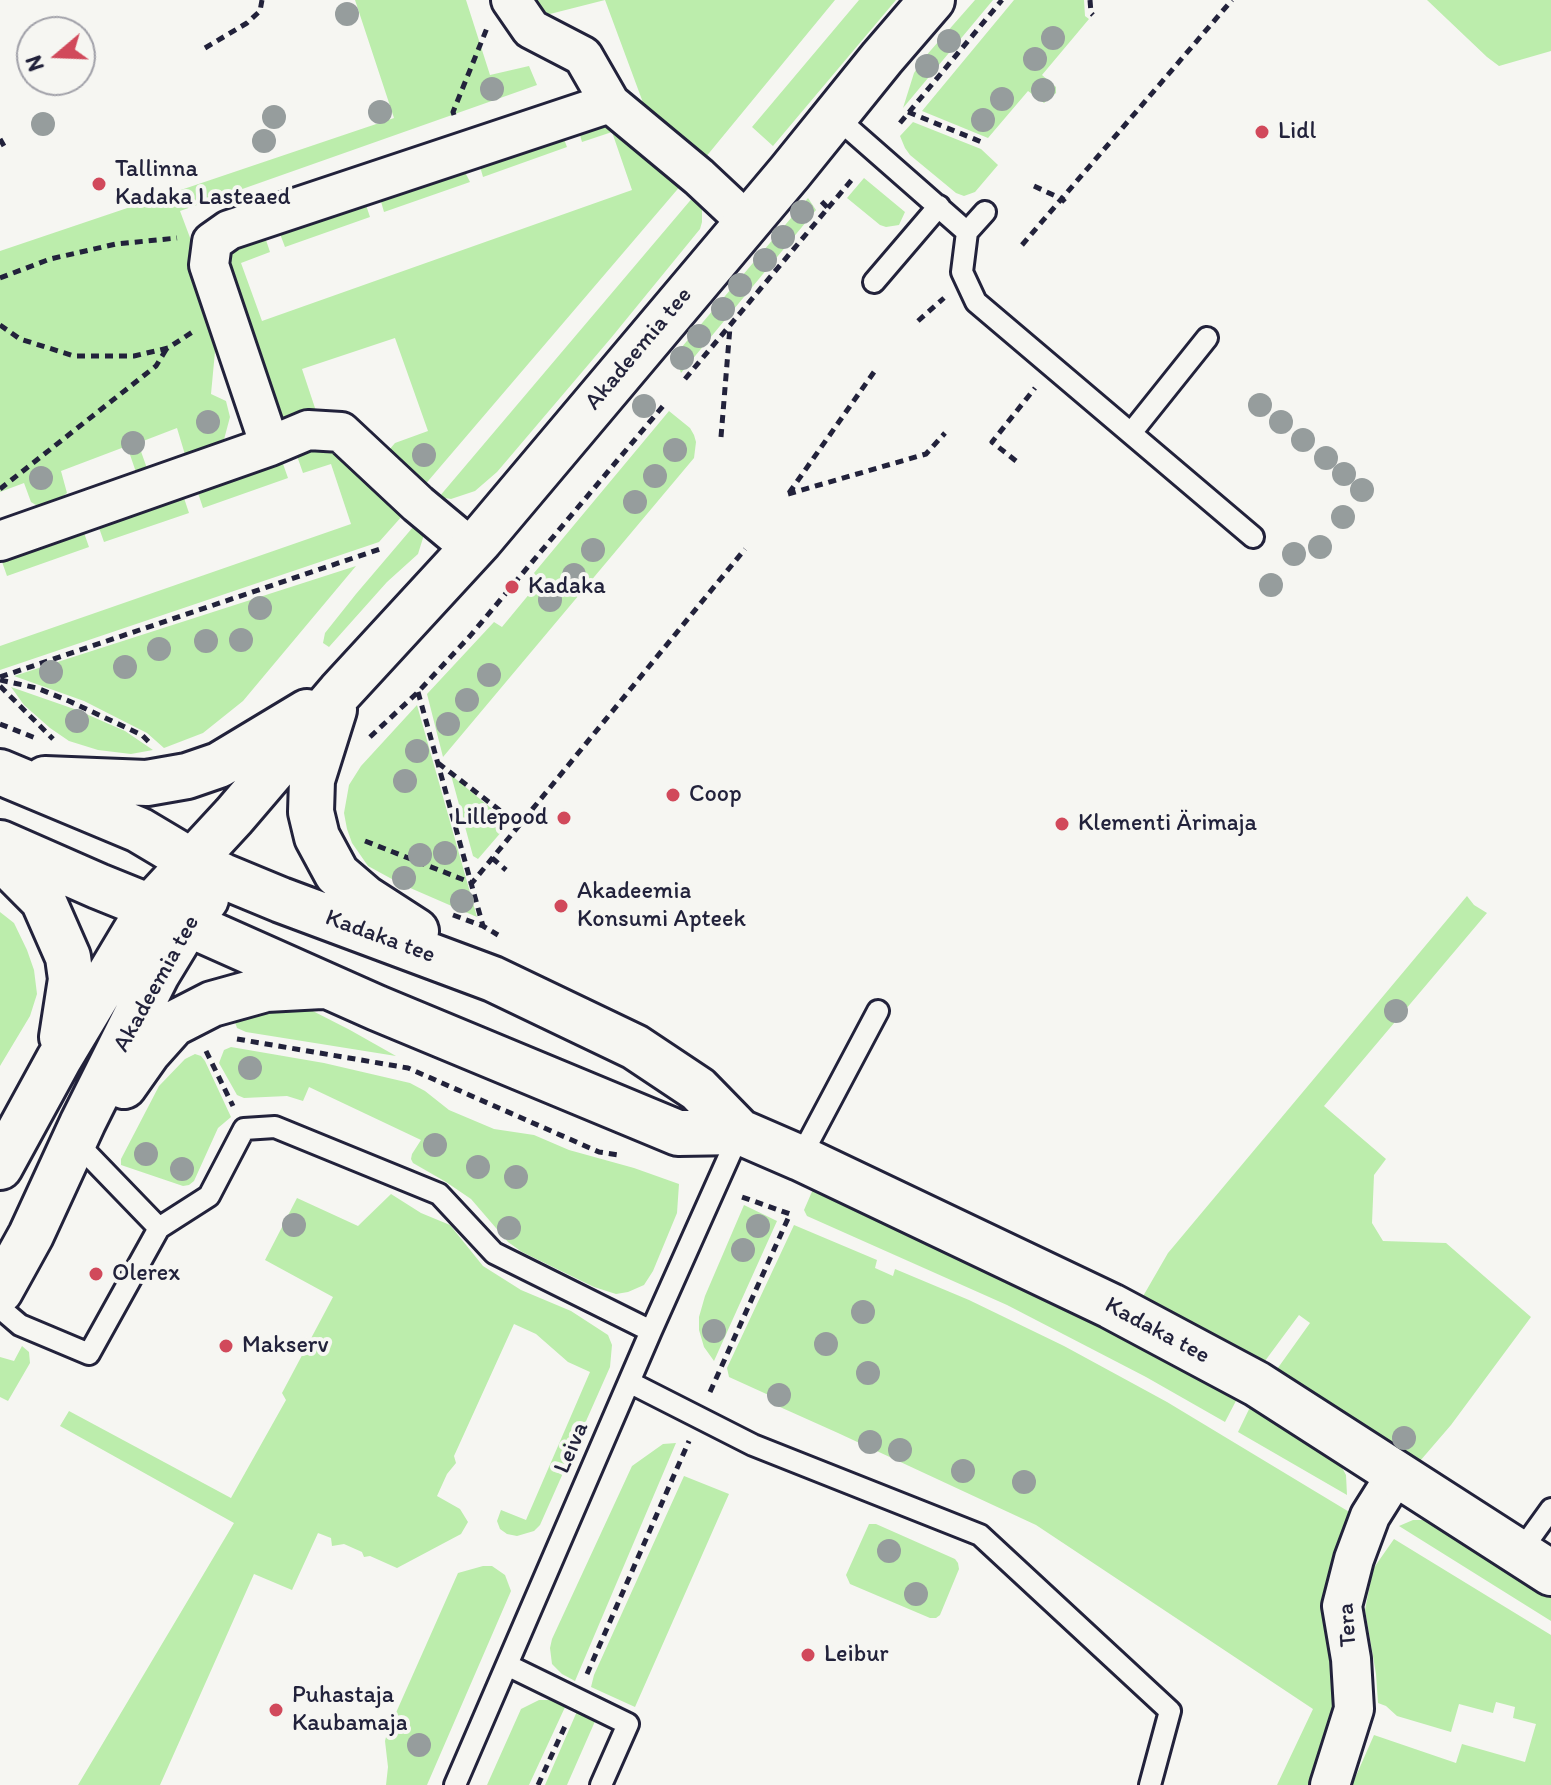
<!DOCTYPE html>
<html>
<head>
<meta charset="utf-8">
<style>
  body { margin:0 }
  #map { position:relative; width:1551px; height:1785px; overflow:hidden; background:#f6f6f2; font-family:Itim,sans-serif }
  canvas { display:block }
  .north { position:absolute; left:16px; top:16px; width:80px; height:80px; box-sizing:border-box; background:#f6f6f2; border:2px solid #a1a1a9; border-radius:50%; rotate:251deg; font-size:22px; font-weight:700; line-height:32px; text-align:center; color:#22223b }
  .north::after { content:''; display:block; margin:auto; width:28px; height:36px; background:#d1495b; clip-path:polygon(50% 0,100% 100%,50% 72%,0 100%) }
</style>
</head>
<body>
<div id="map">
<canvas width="1551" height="1785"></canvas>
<div class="north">N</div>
</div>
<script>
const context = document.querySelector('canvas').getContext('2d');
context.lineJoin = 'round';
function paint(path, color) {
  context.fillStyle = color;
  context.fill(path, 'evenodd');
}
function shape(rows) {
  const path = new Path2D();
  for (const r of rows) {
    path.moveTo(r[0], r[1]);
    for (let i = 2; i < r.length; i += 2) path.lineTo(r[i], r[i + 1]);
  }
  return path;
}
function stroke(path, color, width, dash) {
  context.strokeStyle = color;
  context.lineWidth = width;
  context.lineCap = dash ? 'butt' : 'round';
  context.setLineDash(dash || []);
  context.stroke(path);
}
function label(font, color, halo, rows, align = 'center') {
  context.font = font + ' Itim,sans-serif';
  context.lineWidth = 8;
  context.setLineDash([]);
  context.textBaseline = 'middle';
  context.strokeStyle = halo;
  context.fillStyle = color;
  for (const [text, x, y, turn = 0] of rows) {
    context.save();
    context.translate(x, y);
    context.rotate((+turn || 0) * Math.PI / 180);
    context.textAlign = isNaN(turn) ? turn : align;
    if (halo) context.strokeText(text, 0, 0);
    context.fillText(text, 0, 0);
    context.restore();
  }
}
paint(shape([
  [355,0,466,0,490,75,529,66,537,85,180,211,192,243,190,272,199,287,216,341,211,394,226,401,230,417,222,447,186,458,177,428,138,443,149,474,138,478,127,446,61,471,67,493,44,510,31,502,24,483,0,492,0,251,394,118],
  [520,0,835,0,705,158,645,108,605,0,542,16],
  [859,0,896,0,773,146,752,127],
  [975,0,993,0,903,108,914,73,924,58],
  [1014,0,1084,0,1085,16,1089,19,1042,75,1056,87,1056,93,1044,103,1028,91,988,138,922,111],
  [1427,0,1551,0,1551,51,1499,66,1487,57],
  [601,116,682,184,423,487,389,450,395,443,428,431,395,338,302,369,317,414,287,422,270,405,228,274,231,254,240,240,263,231,270,252,241,263,262,321,632,190,612,132,582,142,576,122],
  [913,122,981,149,998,165,975,192,964,196,956,193,910,155,905,148,900,136],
  [559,126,567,147,483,177,477,156],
  [460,162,470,182,384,212,378,191],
  [864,178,905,212,899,225,886,227,880,225,847,198],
  [363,196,370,217,285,247,277,226],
  [694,196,702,207,702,222,700,229,611,338,497,472,475,491,451,499,439,497],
  [808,198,816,210,681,373,677,361,678,353,681,348],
  [669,411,690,428,694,435,696,442,694,458,443,757,427,694,494,622,502,627,540,581,534,573],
  [323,449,336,450,403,515,379,542,0,670,0,646,351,524,331,464,303,473,297,456],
  [282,461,288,478,203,508,197,490],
  [183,495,189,513,104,542,98,525],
  [419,520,423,529,423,538,418,554,387,582,329,647,323,643,325,633,356,594],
  [83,530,89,547,7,576,1,559],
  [356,566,243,701,203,733,164,748,147,733,84,701,14,676],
  [11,687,77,710,125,731,153,750,131,754,98,750,69,741,50,728,24,705],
  [417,705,477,917,401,884,368,866,352,843,347,829,344,813,349,785,361,766],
  [451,775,509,823,478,859,473,856],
  [1467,896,1474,905,1487,913,1324,1106,1386,1159,1374,1175,1372,1223,1383,1241,1446,1243,1531,1317,1451,1425,1420,1461,1275,1372,1310,1323,1299,1315,1262,1365,1142,1298,1168,1253],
  [0,912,14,923,27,950,34,970,37,994,30,1016,0,1066],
  [305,1007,350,1030,396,1056,246,1032,237,1028,232,1013],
  [231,1047,324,1063,410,1083,425,1091,449,1110,494,1129,534,1135,569,1150,634,1168,679,1184,677,1213,653,1271,644,1285,628,1292,616,1294,594,1287,522,1252,508,1242,471,1199,446,1182,413,1163,411,1159,412,1154,421,1140,309,1087,303,1101,287,1096,244,1098,237,1095,219,1063,224,1050],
  [195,1054,201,1056,205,1061,231,1117,218,1128,194,1181,189,1185,183,1186,121,1165,121,1159,159,1086,185,1059],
  [814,1187,1050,1295,1238,1397,1225,1422,1146,1377,1007,1305,807,1216,804,1210],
  [391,1194,421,1213,450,1225,483,1266,521,1290,571,1311,608,1335,612,1345,610,1367,540,1525,534,1531,517,1536,507,1534,500,1529,497,1521,501,1510,526,1520,590,1372,568,1362,536,1334,514,1324,454,1456,456,1463,447,1474,437,1496,460,1509,468,1522,461,1534,397,1568,370,1556,364,1557,362,1552,344,1544,332,1546,331,1538,318,1533,292,1590,254,1574,160,1785,78,1785,234,1523,60,1426,69,1411,231,1498,286,1400,282,1393,333,1297,265,1260,297,1198,358,1226],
  [744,1205,777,1221,714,1361,704,1347,699,1330,699,1317,705,1296],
  [794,1225,877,1260,875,1268,893,1276,895,1269,969,1300,1064,1346,1167,1402,1351,1513,1337,1709,1327,1739,1308,1785,1277,1785,1313,1709,1036,1525,838,1433,771,1403,773,1397,729,1377,727,1368],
  [22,1346,29,1352,30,1363,8,1401,0,1397,0,1357,14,1361],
  [1252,1403,1338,1460,1346,1475,1347,1495,1238,1432],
  [676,1443,575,1681,562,1674,552,1664,550,1648,552,1639,632,1466,663,1444],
  [684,1476,729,1494,635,1707,591,1687,594,1675],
  [1413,1520,1432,1520,1450,1529,1551,1597,1551,1621,1399,1526],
  [869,1524,876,1524,955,1559,958,1563,959,1569,940,1615,936,1618,930,1618,850,1584,846,1575],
  [1394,1539,1551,1635,1551,1785,1352,1785,1374,1735,1456,1763,1462,1744,1525,1762,1536,1724,1513,1718,1515,1707,1496,1702,1493,1713,1459,1704,1451,1732,1397,1716,1386,1706,1378,1703,1376,1674,1365,1610,1373,1569],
  [483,1566,492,1566,505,1575,511,1591,427,1785,386,1785,388,1767,385,1741,387,1733,458,1573],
  [539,1700,550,1700,566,1705,529,1785,487,1785,521,1709],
  [578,1709,596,1719,567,1785,545,1785]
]), '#bcedac');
const lane = shape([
  [836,117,967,232,962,272,976,302,1253,537],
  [967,232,985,212],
  [874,282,939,206],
  [1131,433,1207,338],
  [800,1158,878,1011],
  [159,1228,209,1196,244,1129,275,1127,439,1194,494,1253,651,1331],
  [0,1308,20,1325,89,1354,159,1228,75,1141],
  [629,1382,753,1445,980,1535,1170,1711,1150,1785],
  [1520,1552,1551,1509],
  [507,1665,628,1724,601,1785],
  [455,1785,651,1331,740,1132]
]);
const street = shape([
  [511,0,531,29,583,56,610,103,699,177,747,222],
  [270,446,209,265,212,242,229,230,610,103],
  [0,541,270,446,308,430,341,432,418,504,472,549],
  [1330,1785,1354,1709,1351,1659,1342,1606,1354,1559,1370,1516,1397,1473]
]);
const secondary = shape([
  [334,710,312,780,311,812,317,837,337,874,365,898,416,931],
  [0,772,139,830,191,861,223,876,281,900,493,979,635,1047,698,1089,740,1132,800,1158,1111,1306,1257,1384,1551,1573],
  [45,779,147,783,187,776,219,765,307,712],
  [0,843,98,886,150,907,377,1008,678,1133,740,1132],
  [0,857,43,900,68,957,71,979,62,1037],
  [124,1086,148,1052,173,1024,212,1004,266,989,322,986],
  [0,1167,59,1059,150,907,234,816,340,692,480,540,790,172,882,58,932,0],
  [0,1291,31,1235,83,1122,157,974,188,923,206,899]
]);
stroke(lane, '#22223b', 26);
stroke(street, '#22223b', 44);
stroke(secondary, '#22223b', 50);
stroke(shape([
  [1090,0,1091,13,1093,15],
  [205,48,247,23,260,11,262,0],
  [908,112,984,143],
  [454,115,453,112,487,28],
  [900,123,1002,0],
  [0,139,4,146],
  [1034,186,1062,199,1065,202],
  [828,208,855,176],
  [1022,245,1232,0],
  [0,278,50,259,116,244,177,238],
  [918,321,944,298],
  [0,325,20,339,74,356,134,356,168,348,194,331],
  [685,379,828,208,820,200],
  [721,437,730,327],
  [1016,461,992,442,1035,388],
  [0,489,156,366,167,348],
  [789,493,874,372],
  [788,494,926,454,945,433],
  [0,677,380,549],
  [0,680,37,688,69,701,142,735,149,742],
  [0,686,53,739],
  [418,692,483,926],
  [0,724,38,739],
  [370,737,418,692,470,636,663,406],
  [438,763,519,825],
  [365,841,472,883,745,549],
  [492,858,506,870],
  [453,915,483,926,498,935],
  [237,1039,408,1068,599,1152,619,1155],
  [206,1051,233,1106],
  [710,1392,790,1214,742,1197],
  [587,1674,689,1441],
  [538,1785,566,1724]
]), '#22223b', 5, [8, 6]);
stroke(lane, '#f6f6f2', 20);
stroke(street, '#f6f6f2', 38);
stroke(secondary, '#f6f6f2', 44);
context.fillStyle = '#969d9d';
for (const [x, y] of [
  [347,14],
  [1053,38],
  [949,41],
  [1035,59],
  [927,66],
  [492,89],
  [1043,90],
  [1002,99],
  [380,112],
  [274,117],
  [983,120],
  [43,124],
  [264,141],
  [802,212],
  [783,237],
  [765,260],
  [740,285],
  [723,309],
  [699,336],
  [682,358],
  [1260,405],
  [644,406],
  [208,422],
  [1281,422],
  [1303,440],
  [133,443],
  [675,450],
  [424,455],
  [1326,458],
  [1344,474],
  [655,476],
  [41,478],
  [1362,490],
  [635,502],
  [1343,517],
  [1320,547],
  [593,550],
  [1294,554],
  [574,575],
  [1271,585],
  [550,600],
  [260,608],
  [241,640],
  [206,641],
  [159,649],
  [125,667],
  [51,672],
  [489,675],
  [467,700],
  [77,721],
  [448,724],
  [417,751],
  [405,781],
  [445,853],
  [420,855],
  [404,878],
  [462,901],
  [1396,1011],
  [250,1068],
  [435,1145],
  [146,1154],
  [478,1167],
  [182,1169],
  [516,1177],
  [294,1225],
  [758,1226],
  [509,1228],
  [743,1250],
  [863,1312],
  [714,1331],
  [826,1344],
  [868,1373],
  [779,1395],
  [1404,1438],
  [870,1442],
  [900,1450],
  [963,1471],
  [1024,1482],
  [889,1551],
  [916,1594],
  [419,1745]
]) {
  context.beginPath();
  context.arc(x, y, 12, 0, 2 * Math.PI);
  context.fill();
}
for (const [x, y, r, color] of [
  [1262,132,8,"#d1495b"],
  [99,184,8,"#d1495b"],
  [512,587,8,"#d1495b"],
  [673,795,8,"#d1495b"],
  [564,818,8,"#d1495b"],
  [1062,824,8,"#d1495b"],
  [561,906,8,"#d1495b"],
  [96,1274,8,"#d1495b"],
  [226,1346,8,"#d1495b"],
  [808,1655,8,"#d1495b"],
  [276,1710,8,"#d1495b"]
]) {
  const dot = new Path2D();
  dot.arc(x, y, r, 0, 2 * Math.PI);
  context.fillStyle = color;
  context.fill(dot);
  stroke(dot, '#f6f6f2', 3);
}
label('24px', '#22223b', '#f6f6f2', [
  ["Lidl",1278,132],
  ["Tallinna",115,170],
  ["Kadaka Lasteaed",115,198],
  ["Kadaka",528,587],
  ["Coop",689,795],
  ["Lillepood",548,818,"right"],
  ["Klementi Ärimaja",1078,824],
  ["Akadeemia",577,892],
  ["Konsumi Apteek",577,920],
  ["Olerex",112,1274],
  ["Makserv",242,1346],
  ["Leibur",824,1655],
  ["Puhastaja",292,1696],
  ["Kaubamaja",292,1724]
], 'left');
label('24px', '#22223b', '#f6f6f2', [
  ["Akadeemia tee",639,349,-50],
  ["Kadaka tee",380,937,20],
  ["Akadeemia tee",157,984,-61],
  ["Kadaka tee",1157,1331,28],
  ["Leiva",572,1448,-67],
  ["Tera",1348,1625,-94]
]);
</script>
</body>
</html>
